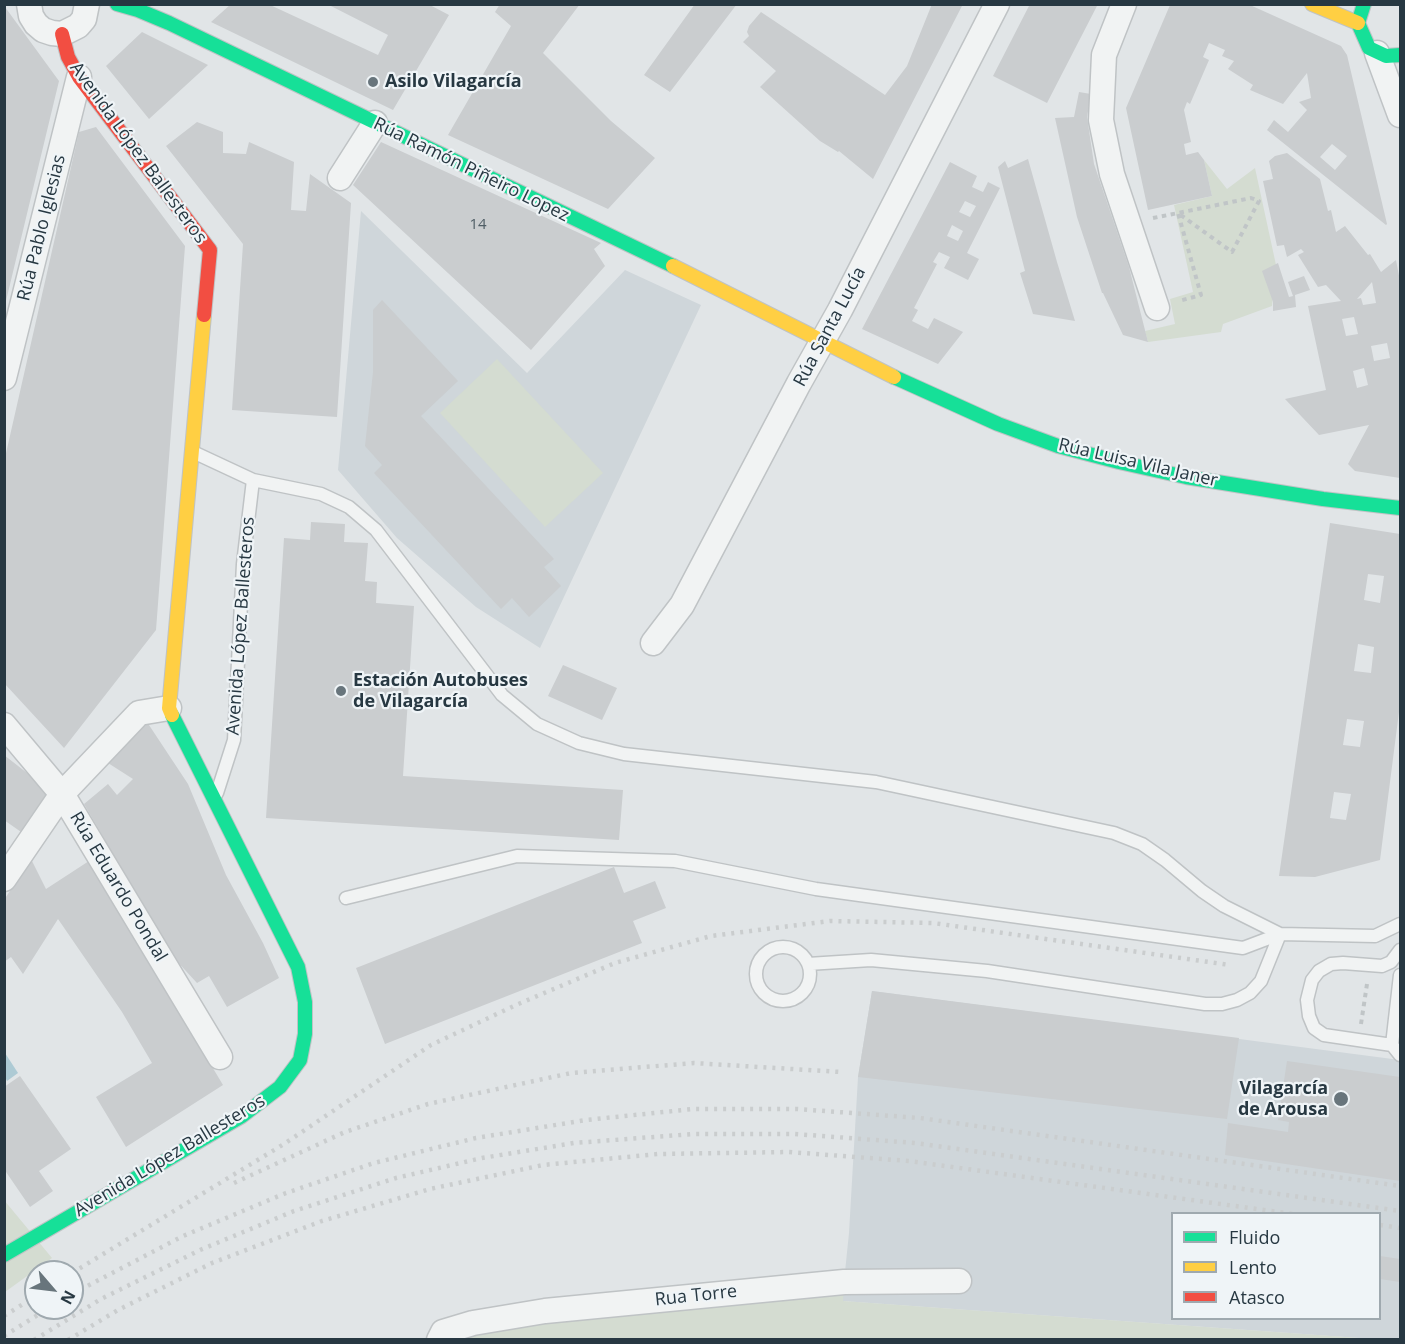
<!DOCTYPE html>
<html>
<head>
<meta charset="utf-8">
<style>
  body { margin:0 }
  #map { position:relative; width:1405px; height:1344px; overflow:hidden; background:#e1e5e7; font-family:"Open Sans",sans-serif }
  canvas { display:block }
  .frame { position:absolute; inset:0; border:6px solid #273842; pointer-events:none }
  .legend { position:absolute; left:1171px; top:1212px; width:210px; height:108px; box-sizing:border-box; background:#eff4f7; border:2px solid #9fa9af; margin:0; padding:8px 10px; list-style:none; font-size:18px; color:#273842 }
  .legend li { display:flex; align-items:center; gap:12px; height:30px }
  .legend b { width:30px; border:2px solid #9fa9af }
  .north { position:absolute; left:24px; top:1260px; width:60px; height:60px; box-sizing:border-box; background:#eff4f7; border:2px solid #9fa9af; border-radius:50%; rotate:118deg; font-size:16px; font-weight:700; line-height:24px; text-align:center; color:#273842 }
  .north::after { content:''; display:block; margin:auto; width:21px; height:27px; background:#68757c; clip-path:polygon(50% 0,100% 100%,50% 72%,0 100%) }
</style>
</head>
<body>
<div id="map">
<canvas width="1405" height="1344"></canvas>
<div class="frame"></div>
<ul class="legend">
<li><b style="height:8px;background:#16e098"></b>Fluido</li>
<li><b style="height:8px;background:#ffcf43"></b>Lento</li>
<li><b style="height:8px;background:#f24e42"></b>Atasco</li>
</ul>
<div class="north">N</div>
</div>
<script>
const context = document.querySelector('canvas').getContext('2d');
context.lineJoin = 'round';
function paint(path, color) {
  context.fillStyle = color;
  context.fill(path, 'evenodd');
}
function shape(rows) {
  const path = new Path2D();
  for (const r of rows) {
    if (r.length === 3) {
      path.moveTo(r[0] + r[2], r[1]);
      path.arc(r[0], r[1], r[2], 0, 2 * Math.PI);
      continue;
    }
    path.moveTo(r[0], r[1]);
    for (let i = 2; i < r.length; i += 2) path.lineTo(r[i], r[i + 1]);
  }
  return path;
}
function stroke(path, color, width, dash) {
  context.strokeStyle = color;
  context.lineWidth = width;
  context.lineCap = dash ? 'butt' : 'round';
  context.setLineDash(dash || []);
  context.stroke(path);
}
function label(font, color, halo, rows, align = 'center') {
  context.font = font + ' "Open Sans",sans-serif';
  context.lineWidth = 4.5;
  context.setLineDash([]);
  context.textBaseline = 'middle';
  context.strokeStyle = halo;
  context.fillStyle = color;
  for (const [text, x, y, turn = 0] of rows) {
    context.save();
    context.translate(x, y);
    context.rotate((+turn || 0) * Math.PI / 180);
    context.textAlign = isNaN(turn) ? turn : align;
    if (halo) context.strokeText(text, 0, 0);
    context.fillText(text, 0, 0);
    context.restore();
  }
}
paint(shape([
  [361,211,527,373,625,270,701,305,540,648,476,607,397,538,338,470],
  [872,991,1400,1060,1400,1339,1373,1339,842,1301,849,1233,858,1077],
  [1172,1214,1380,1214,1380,1318,1172,1318]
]), '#cfd6da');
paint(shape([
  [1204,160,1227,189,1255,168,1276,265,1272,306,1223,324,1221,332,1148,342,1145,331,1175,324,1170,299,1193,292,1174,205,1212,196],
  [497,359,603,473,545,527,440,413],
  [4,1200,52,1258,5,1292,4,1292],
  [844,1282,843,1301,1373,1339,439,1340,443,1332]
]), '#d4dcd1');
paint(shape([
  [5,1053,18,1073,7,1081,5,1077]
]), '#adcad4');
paint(shape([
  [231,4,268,4,378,55,388,35,327,4,428,4,449,15,393,110,211,22],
  [500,4,580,4,543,53,611,121,655,158,608,209,448,135,511,26,495,12],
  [695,4,737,4,670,92,644,75],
  [932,4,963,4,873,179,839,151,838,152,820,141,760,87,776,71,743,42,749,36,747,32,749,26,761,12,885,95,907,66],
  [1030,4,1098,4,1047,103,993,76],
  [1170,5,1250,5,1341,46,1347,55,1387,224,1386,225,1267,130,1274,120,1288,132,1307,110,1299,102,1311,98,1307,73,1283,104,1250,90,1253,85,1228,69,1234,61,1222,56,1225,50,1209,43,1203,57,1209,60,1190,104,1187,102,1184,110,1191,142,1184,144,1186,155,1198,152,1204,160,1212,196,1148,210,1126,108],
  [1332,144,1347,156,1335,170,1320,157],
  [5,7,59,81,5,305],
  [142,32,208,65,149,119,106,66],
  [1079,92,1091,94,1087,117,1094,164,1129,267,1148,342,1123,335,1103,293,1102,293,1077,217,1055,118,1074,117],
  [197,122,223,132,223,153,246,154,249,142,294,162,291,210,306,211,310,174,351,203,337,417,232,410,243,244,166,146],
  [96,127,185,246,156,630,64,748,4,683,4,462,79,132],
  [381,142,601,243,594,249,605,266,531,350,353,185],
  [1287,153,1320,179,1328,211,1331,210,1336,232,1345,226,1368,255,1370,254,1381,272,1396,260,1400,281,1400,478,1355,471,1348,464,1369,425,1319,435,1285,399,1326,390,1308,306,1341,301,1326,285,1318,287,1298,255,1304,252,1301,249,1287,257,1284,245,1277,246,1263,181,1273,179,1269,161,1275,156],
  [1372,282,1376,303,1363,305,1361,298,1357,299],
  [1354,317,1358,334,1346,336,1342,319],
  [1387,343,1390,358,1374,361,1371,346],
  [1364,368,1368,385,1357,388,1353,371],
  [1028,159,1057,262,1075,321,1033,314,1020,273,1025,271,998,167,1005,161,1008,168],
  [950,162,977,176,972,187,983,192,988,182,1000,188,967,253,979,259,968,280,944,268,950,257,939,252,933,262,937,264,914,308,918,310,912,321,928,329,934,318,963,332,938,364,862,329],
  [965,201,976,206,970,217,959,212],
  [952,225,963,231,958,241,947,236],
  [1278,263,1289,297,1293,296,1288,282,1304,276,1310,290,1295,295,1296,307,1273,311,1273,302,1262,271],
  [382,300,458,381,421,416,554,559,544,567,561,586,529,617,512,598,501,609,374,473,382,465,365,446,373,372,373,310],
  [311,522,345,524,344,542,368,543,365,581,377,582,376,603,414,606,403,776,623,790,619,840,266,818,284,538,310,540],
  [1330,523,1400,534,1400,704,1380,860,1315,877,1279,876],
  [1368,574,1384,576,1380,603,1364,600],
  [1358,644,1374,647,1371,673,1354,671],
  [1347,719,1364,721,1360,747,1343,745],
  [1334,792,1351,794,1346,820,1330,818],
  [563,665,617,688,602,720,548,696],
  [147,722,188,784,226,875,263,943,279,978,227,1007,209,976,197,983,173,957,84,804,108,784,117,795,133,779,108,763],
  [4,755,54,794,24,834,4,820],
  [31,859,46,889,89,861,223,1085,126,1147,96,1097,152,1063,122,1012,58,919,23,974,11,957,4,962,4,900],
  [614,867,624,893,655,881,666,908,633,921,642,943,385,1044,356,968],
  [872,991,1239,1038,1227,1119,858,1077],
  [1287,1061,1400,1077,1400,1181,1225,1155,1228,1123,1288,1132,1289,1122,1278,1120],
  [20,1076,71,1149,39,1171,53,1191,30,1207,4,1169,4,1087],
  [1380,1256,1400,1259,1400,1282,1380,1279]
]), '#cacdcf');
const lane = shape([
  [193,452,253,480,321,494,349,507,376,530,502,695,537,724,579,743,624,754,876,782,1114,833,1142,844,1165,860,1202,891,1224,906,1280,934],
  [217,793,234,740,243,564,253,480],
  [346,898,517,856,675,861,816,889,1243,948,1280,934,1375,936,1400,924],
  [783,974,27],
  [808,964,871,960,987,971,1205,1004,1222,1004,1237,1000,1250,993,1261,981,1280,934],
  [1400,975,1392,1045,1400,1055],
  [1392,1045,1324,1035,1314,1028,1309,1016,1307,1000,1312,980,1319,971,1331,964,1343,963,1382,966,1391,962,1400,950]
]);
const street = shape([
  [29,4,31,16,36,24,43,30,52,33,62,34,78,26,84,19,87,4],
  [1124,4,1104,55,1101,120,1112,174,1157,308],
  [1377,53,1400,115],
  [340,178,375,123],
  [4,378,79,77],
  [653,643,682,605,799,383,840,310,997,4],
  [4,725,62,794,220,1057],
  [4,879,62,794,139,713,169,708],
  [439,1340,443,1332,473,1323,545,1311,844,1282,959,1281]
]);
const fast = shape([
  [117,4,138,10,169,23,673,266],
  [1364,4,1358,23,1369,48,1386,56,1400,55],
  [894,377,998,424,1058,446,1119,462,1186,477,1323,499,1400,508],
  [4,1255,242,1116,280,1087,300,1060,305,1034,305,1002,298,967,172,715]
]);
const slow = shape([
  [1312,4,1358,23],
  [673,266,894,377],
  [172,715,169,708,204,315]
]);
const jam = shape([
  [62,34,68,57,79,77,210,250,204,315]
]);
stroke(lane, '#bfc3c5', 15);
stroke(street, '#bfc3c5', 27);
stroke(fast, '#bfc3c5', 16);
stroke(slow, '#bfc3c5', 16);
stroke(jam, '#bfc3c5', 16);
stroke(shape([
  [1153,218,1178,213,1251,198,1259,201,1232,252,1178,213,1201,295,1179,301],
  [1361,1024,1367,984]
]), '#c0c5c7', 4, [4.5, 4.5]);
stroke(lane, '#f1f3f3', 12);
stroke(street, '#f1f3f3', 24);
stroke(fast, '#16e098', 14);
stroke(slow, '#ffcf43', 14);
stroke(jam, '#f24e42', 14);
stroke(shape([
  [234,1183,345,1132,428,1104,571,1073,694,1063,841,1072],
  [1380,1225,1400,1228],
  [72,1273,284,1144,431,1045,516,1005,615,963,711,936,830,921,933,923,1230,965],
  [72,1294,183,1236,286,1193,374,1163,476,1138,586,1120,693,1109,797,1109,920,1118,1400,1186],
  [4,1316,36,1296],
  [4,1336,49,1308],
  [34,1340,101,1299,200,1250,294,1211,396,1178,482,1158,574,1143,693,1134,795,1134,915,1143,1400,1211],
  [68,1340,118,1310,212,1263,322,1221,430,1189,543,1165,658,1154,789,1152,909,1161,1293,1214]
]), '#cacdce', 4.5, [3, 6]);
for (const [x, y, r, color] of [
  [373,82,6,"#68757c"],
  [341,691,6,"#68757c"],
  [1341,1099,8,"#68757c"]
]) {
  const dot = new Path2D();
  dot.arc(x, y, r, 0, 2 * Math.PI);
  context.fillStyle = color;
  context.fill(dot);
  stroke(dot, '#eff4f7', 2);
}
label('15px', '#505e66', null, [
  ["14",478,225]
]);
label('bold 18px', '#273842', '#eff4f7', [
  ["Asilo Vilagarcía",385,82],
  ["Estación Autobuses",353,681],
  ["de Vilagarcía",353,702],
  ["Vilagarcía",1328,1089,"right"],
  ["de Arousa",1328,1110,"right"]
], 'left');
label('18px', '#273842', '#eff4f7', [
  ["Avenida López Ballesteros",138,153,54],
  ["Rúa Ramón Piñeiro Lopez",471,170,26],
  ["Rúa Pablo Iglesias",42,228,-76],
  ["Rúa Santa Lucía",830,327,-62],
  ["Rúa Luisa Vila Janer",1138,463,13],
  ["Avenida López Ballesteros",241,626,-86],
  ["Rúa Eduardo Pondal",118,887,59],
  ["Avenida López Ballesteros",170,1156,-31],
  ["Rua Torre",696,1296,-6]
]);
</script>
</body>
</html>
